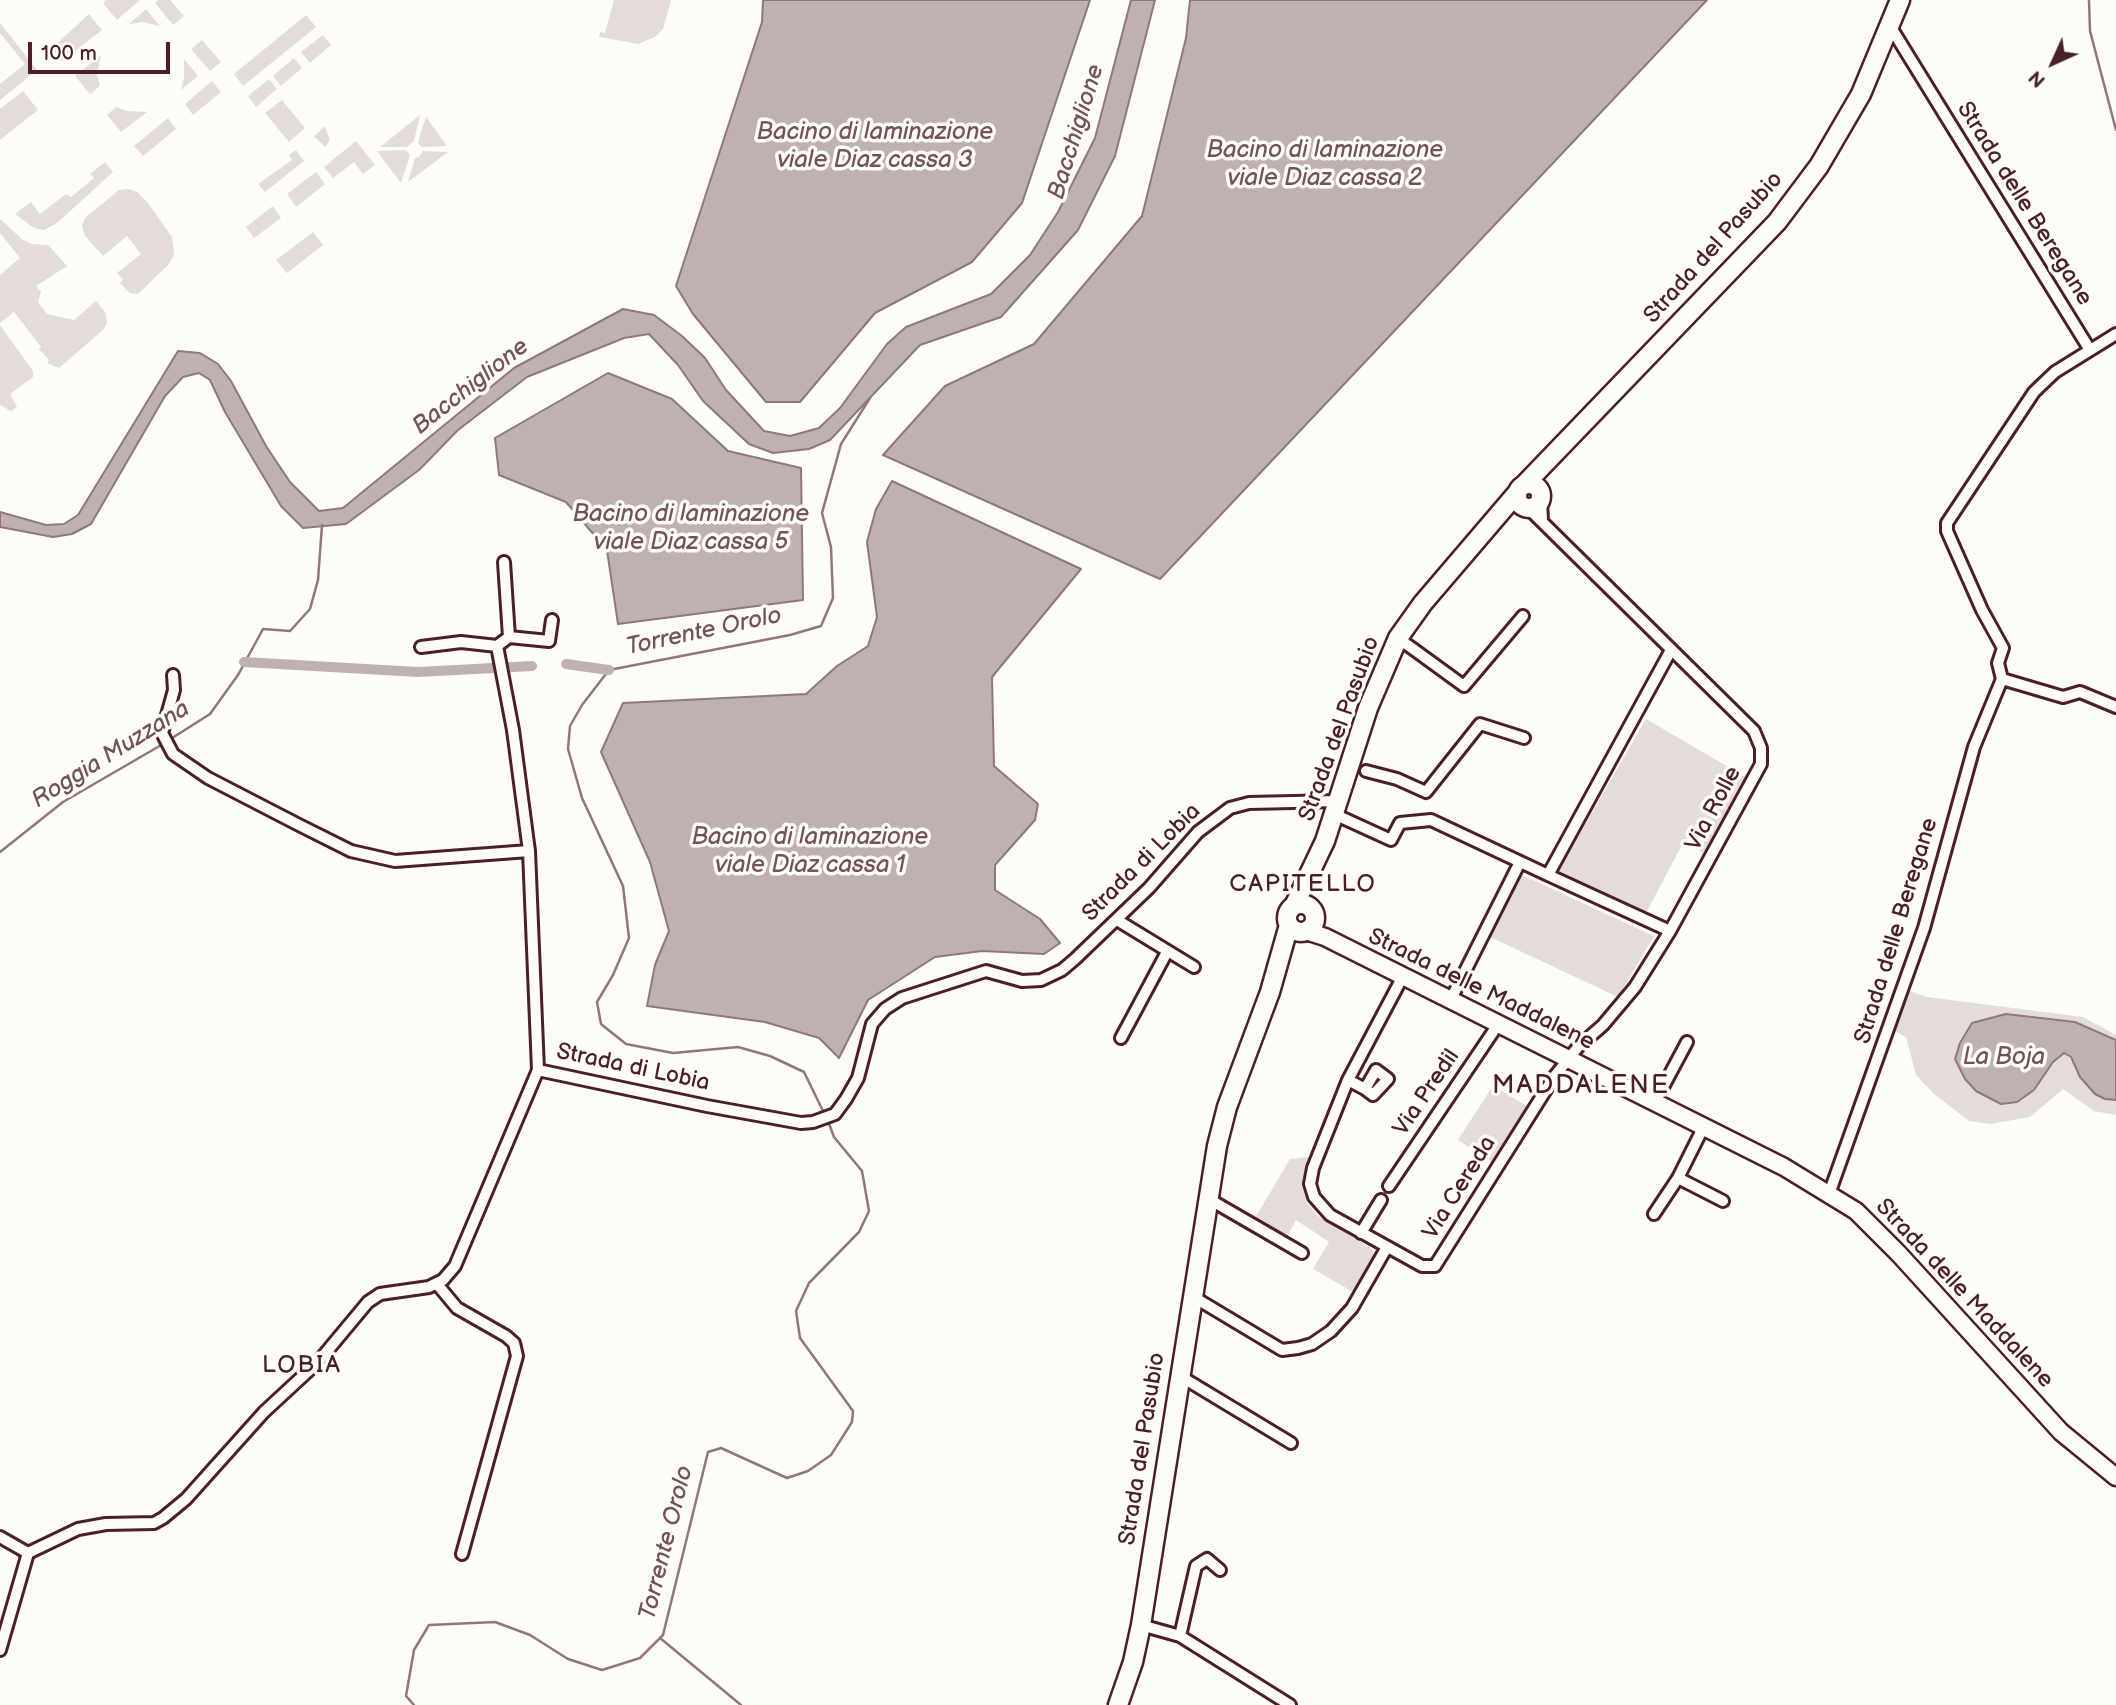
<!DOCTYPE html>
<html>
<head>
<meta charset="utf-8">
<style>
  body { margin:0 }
  #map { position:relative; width:2116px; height:1705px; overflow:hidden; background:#fdfcf7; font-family:"Balsamiq Sans",sans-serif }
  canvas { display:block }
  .north { position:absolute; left:2018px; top:28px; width:70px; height:70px; -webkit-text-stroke:5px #fdfcf7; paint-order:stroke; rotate:225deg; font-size:19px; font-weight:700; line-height:28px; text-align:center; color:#4a1f2b }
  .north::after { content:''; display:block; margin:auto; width:24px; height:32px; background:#4a1f2b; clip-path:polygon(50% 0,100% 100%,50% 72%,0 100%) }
  .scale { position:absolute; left:28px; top:42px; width:142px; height:32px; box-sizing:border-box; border:4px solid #4a1f2b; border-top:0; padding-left:9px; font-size:21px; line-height:24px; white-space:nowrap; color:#4a1f2b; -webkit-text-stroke:5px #fdfcf7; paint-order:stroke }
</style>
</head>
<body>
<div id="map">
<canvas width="2116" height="1705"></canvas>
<div class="north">N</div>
<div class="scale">100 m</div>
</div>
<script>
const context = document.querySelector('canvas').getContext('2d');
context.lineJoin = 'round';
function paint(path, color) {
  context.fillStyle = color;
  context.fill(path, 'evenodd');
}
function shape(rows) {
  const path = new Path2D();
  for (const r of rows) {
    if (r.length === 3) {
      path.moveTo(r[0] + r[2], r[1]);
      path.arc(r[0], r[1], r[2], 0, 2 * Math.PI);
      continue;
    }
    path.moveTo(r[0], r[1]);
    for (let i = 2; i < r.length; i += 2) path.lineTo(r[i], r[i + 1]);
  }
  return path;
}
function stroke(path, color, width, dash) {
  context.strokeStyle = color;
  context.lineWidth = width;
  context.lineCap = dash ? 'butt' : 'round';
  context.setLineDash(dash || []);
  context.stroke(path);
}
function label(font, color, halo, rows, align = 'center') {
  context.font = font + ' "Balsamiq Sans",sans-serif';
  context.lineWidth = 7;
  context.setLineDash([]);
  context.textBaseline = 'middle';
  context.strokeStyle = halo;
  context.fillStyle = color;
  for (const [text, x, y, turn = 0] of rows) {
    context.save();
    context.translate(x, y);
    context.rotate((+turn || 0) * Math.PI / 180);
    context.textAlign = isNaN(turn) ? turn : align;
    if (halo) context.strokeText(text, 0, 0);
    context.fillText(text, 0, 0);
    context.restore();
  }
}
paint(shape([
  [106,0,140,0,117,20,103,3],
  [158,0,170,0,184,16,173,25,155,3],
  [614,0,671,0,663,29,655,37,638,44,599,37,600,32,605,33],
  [146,9,160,26,142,22,129,24],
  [89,14,102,30,62,61,52,48],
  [306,15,316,27,243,86,234,74],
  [0,23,37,70,0,100,0,84,25,64,0,33],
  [323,35,331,45,310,63,301,52],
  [202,40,221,62,210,71,191,49],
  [101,55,97,75,100,86,90,94,75,76],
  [294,58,302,68,281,86,273,76],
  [184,59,198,76,181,90,184,78],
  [269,79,277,89,256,107,248,96],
  [212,81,221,92,193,115,185,104],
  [23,91,38,110,0,140,0,109],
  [282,100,305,128,289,142,265,113],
  [116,107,127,111,147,112,121,132,107,115],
  [420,115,414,141,407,147,380,147],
  [426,117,447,146,421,147,418,142],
  [168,118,176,129,143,156,134,146],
  [325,126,330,140,325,147,314,136],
  [356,141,375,165,363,174,354,162,333,178,324,167],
  [296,150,304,161,265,192,258,184,292,160,289,155],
  [406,150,410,155,401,183,377,151],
  [423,151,448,152,408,182,415,158,419,157],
  [105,162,113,172,57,223,44,230,34,228,15,214,31,202,40,214,66,194,71,197,94,178,90,174],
  [316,172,325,184,296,207,287,194],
  [128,189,137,192,148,203,172,237,174,255,169,264,138,294,130,293,120,283,123,280,117,273,141,254,127,236,103,256,85,236,82,226,85,218,119,190],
  [273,206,281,218,254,238,246,227],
  [0,219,23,240,32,244,48,245,67,266,36,286,41,292,38,302,47,314,74,320,96,301,105,312,107,323,104,329,59,368,47,363,49,360,39,349,41,347,14,312,0,323,0,275,20,258,0,233],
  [313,232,323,245,287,273,276,260],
  [0,325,33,371,33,377,10,394,17,407,11,411,0,405],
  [1646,719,1749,779,1706,854,1683,843,1646,913,1642,911,1639,916,1556,875],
  [1522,875,1654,936,1618,997,1490,937],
  [1904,989,1927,997,2083,1017,2116,1035,2116,1040,2075,1022,2017,1102,2034,1090,2053,1062,2064,1052,2105,1099,2116,1100,2116,1115,2094,1111,2063,1089,2030,1117,1990,1124,1969,1121,1934,1094,1916,1075,1906,1037,1891,1029],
  [1494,1084,1500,1085,1500,1090,1530,1108,1503,1150,1500,1149,1494,1163,1458,1140],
  [1310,1157,1302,1187,1307,1203,1318,1216,1372,1249,1375,1257,1355,1293,1313,1269,1329,1242,1296,1220,1287,1237,1255,1218,1290,1159]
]), '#e3dcda');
const water = shape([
  [763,0,1090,0,1022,203,972,262,875,313,800,402,766,402,693,314,676,286,762,22,763,0],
  [1131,0,1155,0,1115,156,1078,230,1001,317,920,345,830,440,809,449,773,453,749,444,703,401,678,365,649,334,624,338,527,377,458,430,419,470,346,524,303,528,281,506,225,412,210,380,199,373,183,377,165,396,91,524,72,534,53,537,0,527,0,512,46,525,64,524,78,515,178,351,200,353,218,364,231,381,266,446,290,482,319,511,343,508,514,368,623,309,654,315,682,336,705,358,726,390,764,431,790,436,819,428,840,408,887,344,906,327,991,294,1030,255,1058,212,1095,138,1131,0],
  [1190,0,1707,0,1160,579,883,455,945,386,1034,344,1142,216,1186,38,1190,0],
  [608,373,672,399,728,451,801,468,803,600,618,624,607,550,566,502,499,475,495,438,608,373],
  [892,481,1081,569,992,677,994,766,1038,804,1035,820,995,865,995,890,1040,919,1060,943,1044,954,982,951,935,957,868,1000,839,1058,819,1038,765,1022,647,1006,655,965,669,931,650,862,601,752,623,703,806,694,837,666,868,646,877,617,867,542,876,509,892,481],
  [2006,1014,2075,1022,2116,1040,2116,1100,2105,1099,2095,1094,2080,1077,2071,1057,2064,1053,2053,1062,2034,1090,2017,1102,2001,1104,1976,1091,1965,1079,1955,1059,1960,1043,1972,1023,2006,1014]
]);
paint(water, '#c0b1b1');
stroke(water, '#91777b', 2);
stroke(shape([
  [2089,0,2090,31,2116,130],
  [169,740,210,714,238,675,263,629,290,631,310,609,318,580,322,525],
  [0,852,63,802,163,744],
  [825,1115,804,1072,770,1056,738,1047,673,1053,626,1044,601,1024,597,1002,613,975,629,938,623,886,582,798,568,749,570,726,582,705,609,670,790,635,821,626,833,598,831,547,822,513,841,444,870,398],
  [660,1638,741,1705],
  [414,1705,406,1696,414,1650,429,1625,495,1622,530,1635,568,1659,602,1670,640,1658,663,1635,708,1452,721,1448,787,1478,808,1471,831,1455,852,1422,853,1411,800,1338,796,1311,809,1283,859,1232,869,1211,862,1171,834,1137,828,1121]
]), '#91777b', 2.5);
stroke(shape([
  [244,662,418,672,532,666],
  [566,664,609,670]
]), '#c0b1b1', 10);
const street = shape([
  [1890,26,2090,350],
  [1541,499,1542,521],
  [509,637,549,641,552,620],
  [1398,638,1464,686,1523,616],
  [497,646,513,730,529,851,538,1070],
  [497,646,509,637,504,562],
  [421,647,461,642,497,646],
  [173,675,174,690,162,733,173,754,208,778,299,825,351,851,395,861,529,851],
  [2002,679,2063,697,2080,692,2116,707],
  [1366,771,1397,779,1426,792,1480,724,1524,738],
  [1334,814,1391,840,1400,823,1431,820,1548,875],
  [1117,920,1194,967],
  [1670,931,1548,875,1671,650],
  [1402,978,1348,1080,1313,1168,1310,1184,1314,1197,1330,1215,1422,1266,1435,1266,1554,1077,1578,1047,1603,1025,1635,987,1670,931,1761,764,1761,748,1754,731,1528,508],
  [1450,1001,1520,862],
  [1121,1038,1167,952],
  [1348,1080,1365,1089,1376,1070,1388,1079,1373,1095,1365,1089],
  [1655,1102,1687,1042],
  [1678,1178,1723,1201],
  [1389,1186,1499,1023],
  [1829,1194,1924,928,1974,747,2002,679,1998,663,2003,648,1982,610,1947,531,1947,523,2034,392,2055,372,2116,334],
  [1207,1198,1302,1253],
  [1654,1214,1678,1178,1703,1128],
  [1361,1233,1381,1200],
  [437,1284,457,1308,506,1336,514,1343,517,1356,462,1554],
  [1192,1296,1282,1350,1298,1348,1312,1344,1331,1331,1352,1308,1387,1247],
  [1180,1376,1291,1443],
  [0,1537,28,1553],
  [1141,1625,1180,1636,1290,1705],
  [1180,1636,1196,1566,1207,1559,1220,1570],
  [0,1650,28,1553,78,1529,106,1524,154,1523,163,1518,186,1499,264,1412,318,1362,368,1302,380,1294,429,1287,443,1280,455,1266,538,1070,707,1106,801,1123,813,1122,835,1114,846,1099,858,1078,872,1024,885,1009,902,998,986,971,1022,981,1041,980,1062,970,1075,959,1149,888,1198,832,1230,808,1249,803,1338,801]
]);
const secondary = shape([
  [1306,931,1325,937,1784,1167,1856,1211,1899,1254,2061,1432,2116,1477]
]);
const primary = shape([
  [1529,496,12],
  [1524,485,1777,222,1819,166,1861,94,1900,0],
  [1301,918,14],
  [1294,906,1325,841,1368,708,1398,638,1423,603,1517,493],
  [1118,1705,1133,1662,1141,1625,1217,1146,1227,1107,1270,992,1289,925]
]);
stroke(street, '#4a1f2b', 16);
stroke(secondary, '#4a1f2b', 21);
stroke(primary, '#4a1f2b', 23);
stroke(street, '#fdfcf7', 10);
stroke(secondary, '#fdfcf7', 16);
stroke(primary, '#fdfcf7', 18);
label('23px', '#4a1f2b', '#fdfcf7', [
  ["Strada delle Beregane",2024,204,58],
  ["Strada del Pasubio",1714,248,-48],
  ["Strada del Pasubio",1340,729,-70],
  ["Via Rolle",1714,809,-62],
  ["Strada di Lobia",1142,863,-45],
  ["Strada delle Beregane",1897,931,-73],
  ["Strada delle Maddalene",1481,990,26],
  ["Strada di Lobia",633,1068,12],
  ["Via Predil",1427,1093,-56],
  ["Via Cereda",1460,1188,-58],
  ["Strada delle Maddalene",1964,1294,47],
  ["Strada del Pasubio",1143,1449,-81]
]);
label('italic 24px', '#73525a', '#fdfcf7', [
  ["Bacchiglione",1077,132,-73],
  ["Bacino di laminazione",875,133],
  ["viale Diaz cassa 3",875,161],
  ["Bacino di laminazione",1325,151],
  ["viale Diaz cassa 2",1325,179],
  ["Bacchiglione",471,387,-38],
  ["Bacino di laminazione",691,515],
  ["viale Diaz cassa 5",691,543],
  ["Torrente Orolo",704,632,-12],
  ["Roggia Muzzana",111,755,-32],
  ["Bacino di laminazione",810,838],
  ["viale Diaz cassa 1",810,866],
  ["La Boja",2004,1058],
  ["Torrente Orolo",667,1543,-76]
]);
context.letterSpacing = '2px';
label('24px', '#4a1f2b', '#fdfcf7', [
  ["CAPITELLO",1303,885],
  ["LOBIA",302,1366]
]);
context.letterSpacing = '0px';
context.letterSpacing = '2px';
label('26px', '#4a1f2b', '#fdfcf7', [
  ["MADDALENE",1581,1086]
]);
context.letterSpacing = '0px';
</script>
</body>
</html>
